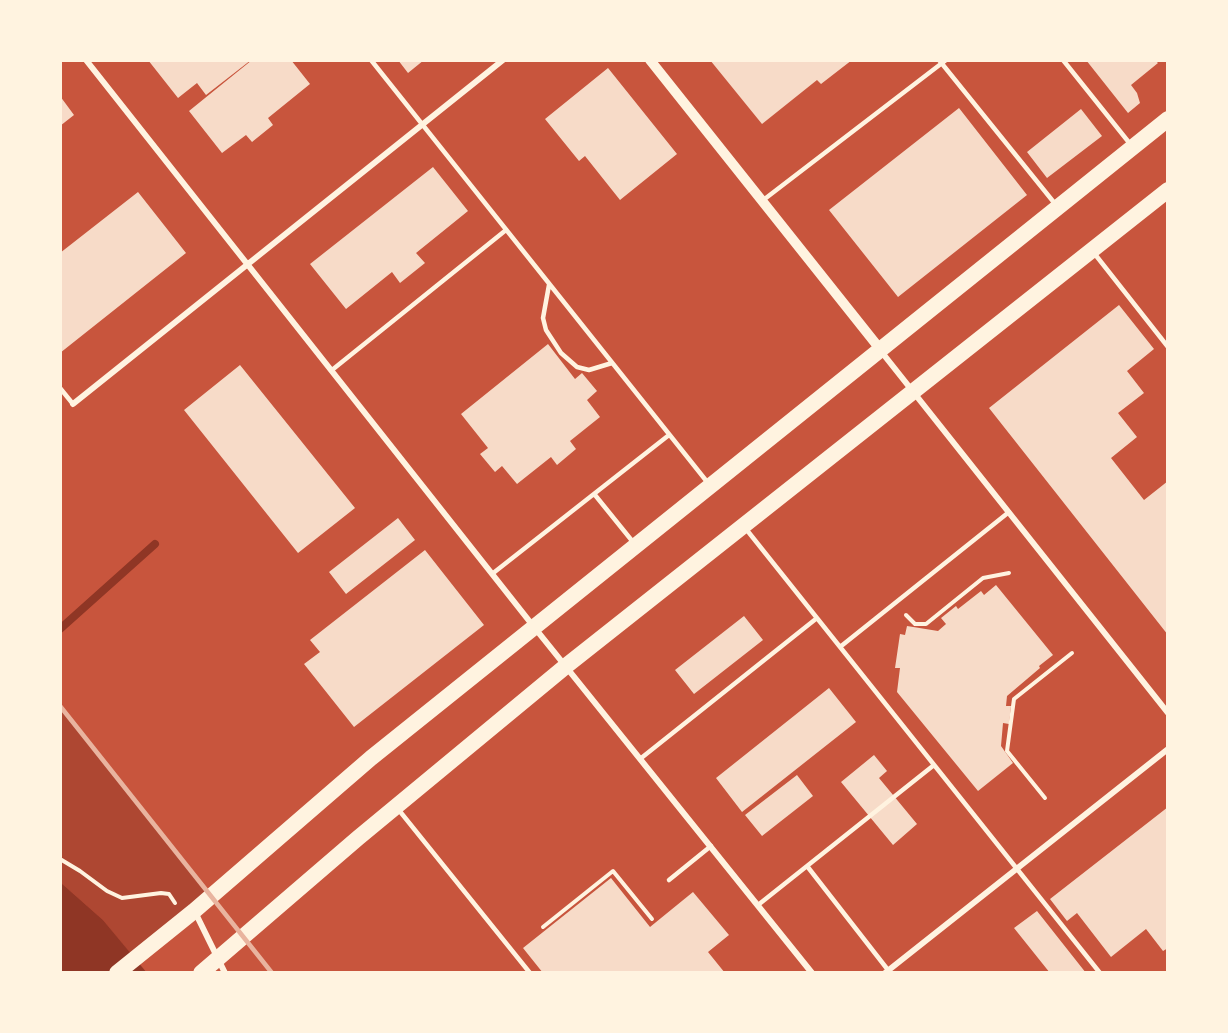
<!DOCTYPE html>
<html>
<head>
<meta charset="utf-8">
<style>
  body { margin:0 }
  #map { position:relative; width:1228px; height:1033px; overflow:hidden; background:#c8553d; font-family:"PT Sans",sans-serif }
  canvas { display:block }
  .frame { position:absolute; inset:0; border:62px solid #fff3e0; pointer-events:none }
</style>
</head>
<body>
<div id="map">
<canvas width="1228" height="1033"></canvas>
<div class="frame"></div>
</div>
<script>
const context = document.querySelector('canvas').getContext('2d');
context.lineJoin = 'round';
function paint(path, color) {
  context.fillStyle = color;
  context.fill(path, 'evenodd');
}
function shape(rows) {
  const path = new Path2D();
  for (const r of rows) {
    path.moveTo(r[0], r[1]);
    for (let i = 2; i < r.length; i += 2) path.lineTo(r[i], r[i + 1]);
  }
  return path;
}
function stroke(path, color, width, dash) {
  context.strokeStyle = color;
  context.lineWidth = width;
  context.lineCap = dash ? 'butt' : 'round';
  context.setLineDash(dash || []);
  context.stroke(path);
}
paint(shape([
  [60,706,211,897,135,959,103,920,60,882]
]), '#ae4732');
paint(shape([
  [60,882,103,920,147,973,60,973]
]), '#8f3625');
stroke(shape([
  [60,629,155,544]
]), '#8f3625', 8);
paint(shape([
  [148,60,251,60,206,95,197,83,178,98],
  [252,60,291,60,310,84,268,118,273,125,252,142,246,135,222,153,189,111],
  [398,60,424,60,408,73],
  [710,60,852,60,821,84,817,80,762,124],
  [1086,60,1155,60,1158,63,1131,85,1137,93,1140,103,1128,113],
  [608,68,677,154,620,200,585,156,579,161,545,119],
  [60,96,74,115,60,126],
  [959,108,1027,195,898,297,829,210],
  [1081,109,1102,136,1047,178,1027,152],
  [433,167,468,211,416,253,425,263,400,283,392,272,346,309,310,264],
  [138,192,186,253,60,353,60,253],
  [1119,305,1154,349,1127,371,1144,393,1118,413,1137,437,1111,458,1144,500,1168,481,1168,635,989,408],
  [548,344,575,379,582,373,597,391,587,400,600,417,570,441,576,449,557,465,551,457,517,484,502,466,495,472,480,454,488,448,461,414],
  [240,365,355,508,298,553,184,410],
  [398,518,415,540,346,594,329,572],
  [425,550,484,625,354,727,304,664,320,652,310,640],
  [996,585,1053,655,1039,666,1040,668,1007,696,1006,706,1011,706,1009,724,1003,723,1001,746,1013,763,978,791,897,692,900,668,895,668,900,634,905,635,907,626,938,631,946,624,941,618,956,606,958,609,981,591,984,595],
  [744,616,763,640,694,694,675,670],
  [829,688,856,722,742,812,716,778],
  [874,755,887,771,879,778,917,824,893,845,841,782],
  [797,775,813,796,762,836,745,815],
  [1168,807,1168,948,1163,951,1146,929,1111,957,1077,913,1067,921,1050,899],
  [611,878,650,927,693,892,729,935,708,952,725,973,543,973,523,948],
  [1037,911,1086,973,1050,973,1014,928]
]), '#f7dbc8');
stroke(shape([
  [906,615,915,624,926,624,983,578,1009,573],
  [1045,798,1007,751,1014,699,1072,653],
  [60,859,80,871,107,891,122,898,161,893,169,894,175,903],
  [543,927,613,871,652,919]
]), '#fff3e0', 4);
stroke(shape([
  [371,60,708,483],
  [939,60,1056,205],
  [1063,60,1131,145],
  [762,201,946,60],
  [1094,253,1168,347],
  [549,285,543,318,546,330,561,353,577,367,589,370,612,363],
  [332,370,506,230],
  [60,388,73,404],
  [595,495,633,542],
  [746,529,1100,973],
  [492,574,669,435],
  [840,647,1009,512],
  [640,759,817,618],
  [398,809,530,973],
  [807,866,888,970],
  [669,880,711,846],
  [758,905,934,765]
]), '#fff3e0', 4.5);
stroke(shape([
  [86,60,534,627,812,973],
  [880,350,1168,713],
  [73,404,503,60],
  [195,912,225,973],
  [885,973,1168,749]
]), '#fff3e0', 6);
stroke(shape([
  [650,60,880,349]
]), '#fff3e0', 10);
stroke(shape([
  [117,973,194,911,371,758,1168,119],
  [201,973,358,838,566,666,1168,190]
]), '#fff3e0', 16);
stroke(shape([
  [60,706,272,973]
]), '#e9b49f', 4.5);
</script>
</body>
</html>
